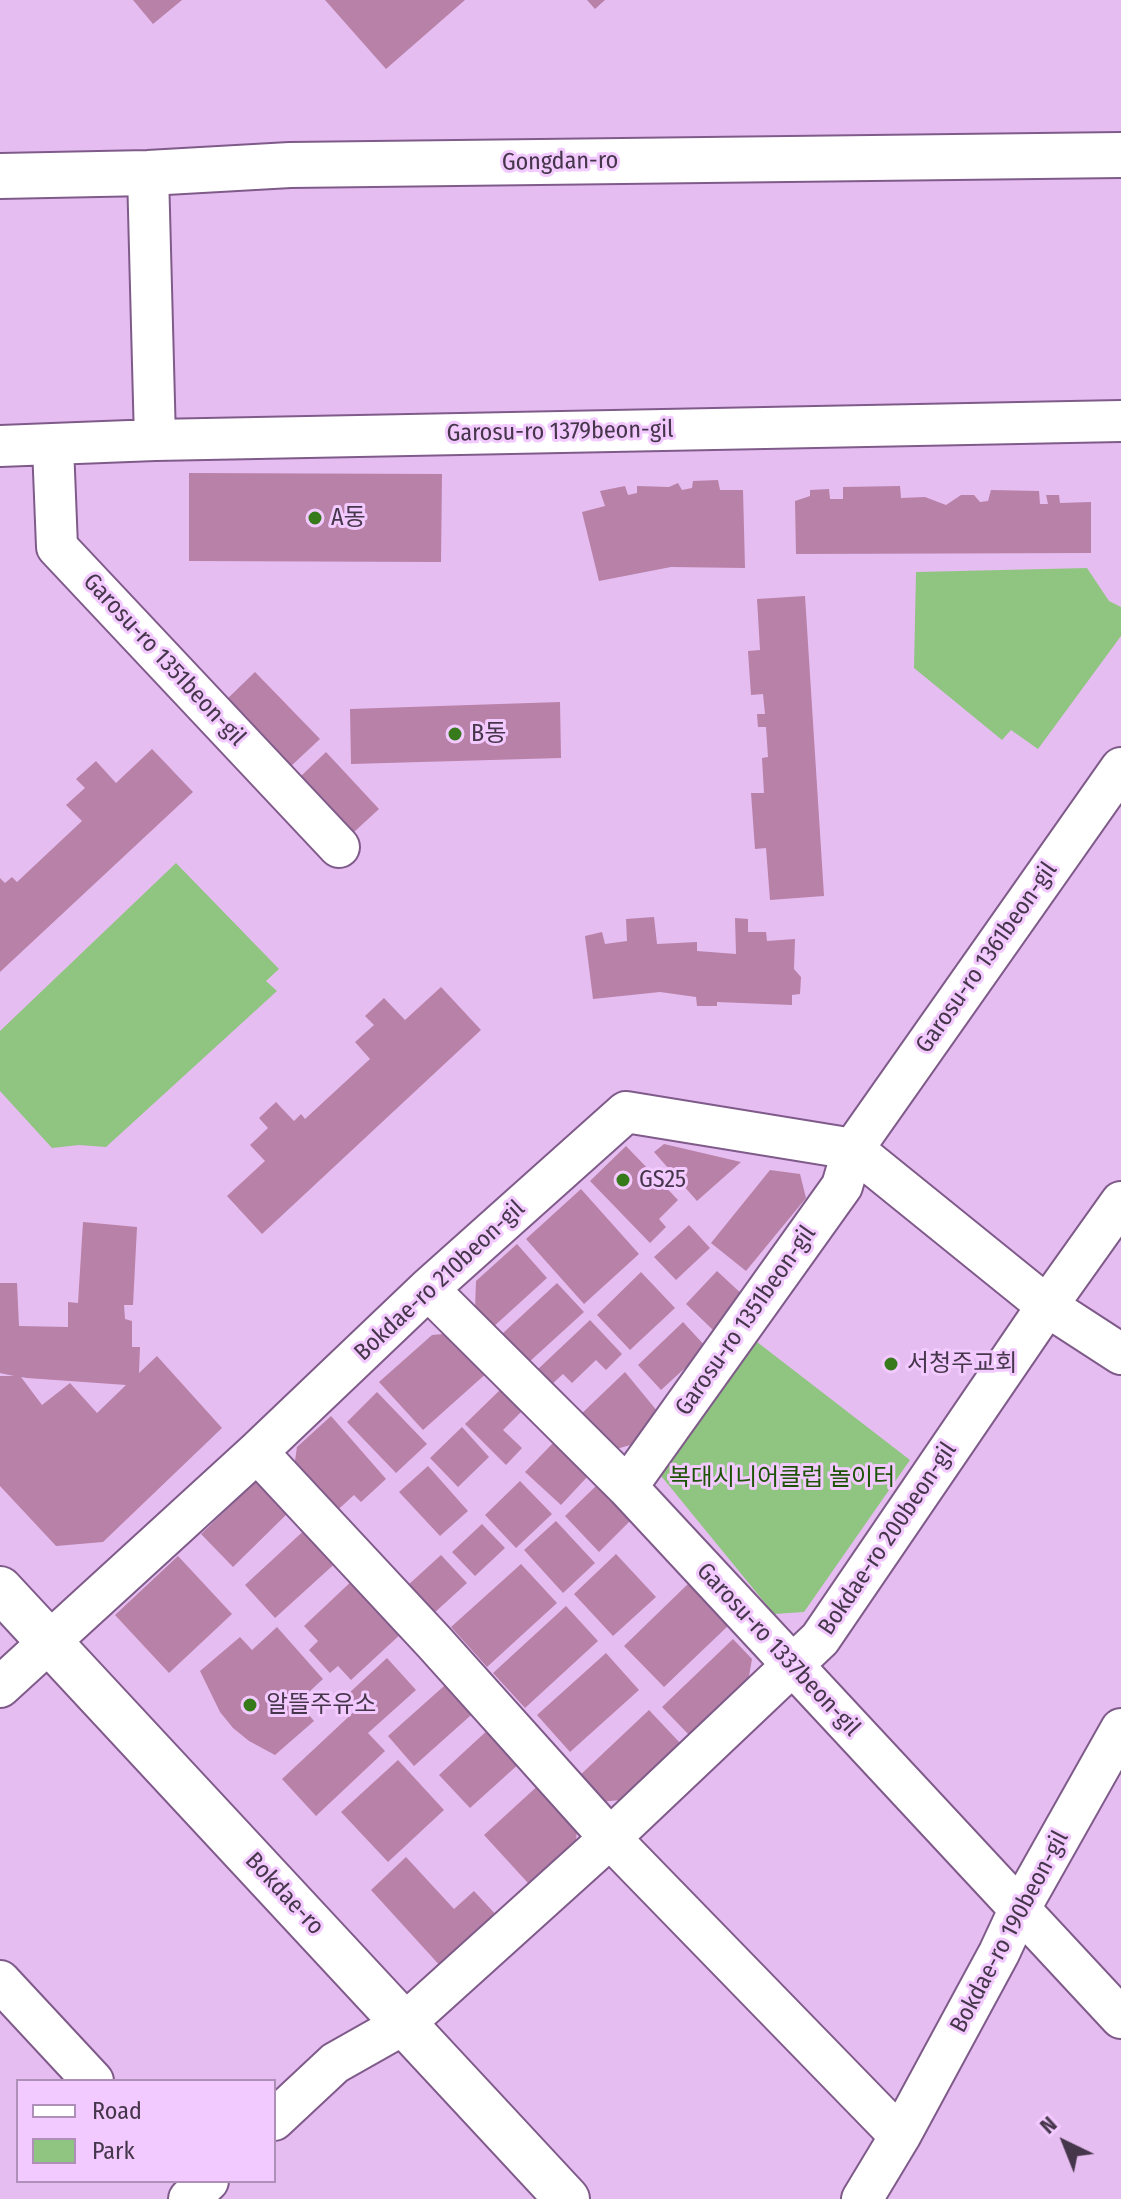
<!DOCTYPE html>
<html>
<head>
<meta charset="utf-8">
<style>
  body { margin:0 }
  #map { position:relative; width:1121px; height:2199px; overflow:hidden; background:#e6bdf1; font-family:"Fira Sans Condensed",sans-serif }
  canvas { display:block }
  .legend { position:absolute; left:16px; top:2079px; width:260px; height:104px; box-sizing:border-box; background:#f3caff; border:2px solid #ae8fb7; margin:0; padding:10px 14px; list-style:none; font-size:24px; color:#46364b }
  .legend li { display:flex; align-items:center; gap:16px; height:40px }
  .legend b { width:40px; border:2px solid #ae8fb7 }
  .north { position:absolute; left:1025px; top:2103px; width:80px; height:80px; -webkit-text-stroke:6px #f3caff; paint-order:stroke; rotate:317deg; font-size:22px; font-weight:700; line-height:32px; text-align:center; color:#46364b }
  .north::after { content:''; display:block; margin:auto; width:28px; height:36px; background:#46364b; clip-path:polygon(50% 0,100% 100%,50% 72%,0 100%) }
</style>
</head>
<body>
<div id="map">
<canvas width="1121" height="2199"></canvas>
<ul class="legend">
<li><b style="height:10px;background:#fff"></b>Road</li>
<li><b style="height:22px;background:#90c481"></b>Park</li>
</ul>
<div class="north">N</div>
</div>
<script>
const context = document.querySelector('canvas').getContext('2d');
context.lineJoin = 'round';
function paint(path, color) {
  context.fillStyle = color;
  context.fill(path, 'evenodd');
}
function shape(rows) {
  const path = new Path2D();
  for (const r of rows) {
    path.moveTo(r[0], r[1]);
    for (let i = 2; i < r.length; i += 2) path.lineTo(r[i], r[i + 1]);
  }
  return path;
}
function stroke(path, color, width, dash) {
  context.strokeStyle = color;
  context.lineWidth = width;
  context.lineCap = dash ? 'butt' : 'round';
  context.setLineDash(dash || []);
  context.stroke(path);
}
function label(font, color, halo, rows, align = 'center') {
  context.font = font + ' "Fira Sans Condensed","Noto Sans KR",sans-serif';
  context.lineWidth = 6;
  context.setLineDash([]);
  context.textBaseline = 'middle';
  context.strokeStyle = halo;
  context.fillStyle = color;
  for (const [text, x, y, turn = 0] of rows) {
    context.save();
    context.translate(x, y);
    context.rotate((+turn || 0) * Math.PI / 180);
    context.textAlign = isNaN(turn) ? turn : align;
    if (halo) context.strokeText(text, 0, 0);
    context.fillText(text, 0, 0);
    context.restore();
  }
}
paint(shape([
  [1087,568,1109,601,1121,607,1121,636,1038,749,1011,730,1002,740,914,668,916,572],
  [176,863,279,969,266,981,277,991,106,1147,79,1145,52,1148,0,1091,0,1031],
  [748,1335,910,1460,804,1612,774,1614,653,1466]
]), '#90c481');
paint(shape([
  [133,0,182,0,153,24],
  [325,0,465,0,386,69],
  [587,0,605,0,595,9],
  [189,473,442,474,441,562,189,561],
  [718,480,720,490,743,490,745,568,671,567,599,581,582,512,605,506,600,491,625,486,628,495,637,493,637,486,669,487,678,483,682,490,692,488,693,481],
  [900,486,901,498,925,497,946,505,961,495,974,495,980,502,988,501,991,490,1039,491,1040,504,1048,504,1046,495,1059,495,1060,503,1091,502,1091,553,796,554,795,501,810,496,810,490,829,489,830,499,843,499,843,487],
  [805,596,824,896,770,900,766,848,755,849,751,793,764,793,762,758,768,757,766,727,758,727,757,714,765,714,763,694,751,695,748,651,760,650,757,599],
  [255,672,320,739,290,767,226,700],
  [560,702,561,758,351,764,350,709],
  [152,749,193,792,0,972,0,878,5,883,12,877,17,882,82,821,66,805,85,788,76,779,96,761,116,783],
  [326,752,379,809,354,832,301,776],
  [654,917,657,944,697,942,697,951,736,954,735,918,748,919,748,932,766,932,767,941,795,939,794,969,801,977,800,994,792,995,792,1005,717,1002,717,1006,697,1006,696,997,660,992,593,999,585,936,602,932,605,944,627,941,626,919],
  [441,987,481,1030,262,1234,227,1196,265,1161,250,1145,268,1128,259,1118,276,1102,294,1121,301,1114,305,1119,370,1059,355,1042,374,1025,365,1016,384,998,405,1020],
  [664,1144,741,1162,697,1201,654,1152],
  [626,1146,678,1200,659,1219,666,1227,650,1243,590,1181],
  [770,1170,800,1174,806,1198,746,1271,711,1243],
  [581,1189,639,1254,584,1304,526,1239],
  [83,1222,137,1227,133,1305,124,1305,125,1319,132,1321,132,1347,140,1347,139,1373,157,1356,222,1428,103,1542,56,1546,0,1486,0,1376,14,1376,0,1373,0,1283,17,1283,19,1326,68,1327,68,1302,78,1303],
  [21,1377,27,1378,126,1385,97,1413,70,1383,42,1405],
  [689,1225,710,1248,676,1280,654,1257],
  [517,1244,547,1278,492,1328,475,1309,476,1281],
  [717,1271,745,1297,714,1331,686,1304],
  [641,1272,675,1308,630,1350,597,1315],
  [557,1283,584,1312,528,1363,502,1334],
  [590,1320,622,1354,606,1370,596,1360,572,1383,563,1374,550,1386,536,1371],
  [683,1322,707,1348,661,1390,638,1365],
  [454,1333,489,1371,423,1430,379,1382,432,1335],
  [625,1372,658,1412,634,1444,609,1451,577,1418],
  [502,1388,524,1409,503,1430,522,1448,506,1465,465,1424],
  [377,1392,427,1444,396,1473,347,1422],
  [331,1416,386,1479,361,1502,354,1495,331,1516,293,1474,297,1447],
  [462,1427,489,1457,458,1487,430,1458],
  [553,1443,588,1476,561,1505,525,1472],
  [428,1466,468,1511,440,1536,399,1492],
  [260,1477,292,1509,233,1567,201,1534],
  [520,1481,552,1514,516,1548,485,1515],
  [597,1485,631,1520,599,1552,565,1516],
  [556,1521,595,1563,563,1593,524,1550],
  [482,1524,505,1548,475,1576,452,1552],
  [310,1525,340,1559,275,1618,245,1585],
  [616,1554,656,1597,613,1636,574,1594],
  [441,1555,467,1583,433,1614,407,1586],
  [178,1556,232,1614,169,1673,115,1615],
  [521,1564,557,1603,487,1667,451,1627],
  [355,1578,404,1631,351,1680,338,1666,330,1673,309,1650,318,1641,304,1626],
  [690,1582,730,1624,664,1687,624,1646],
  [566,1606,598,1641,525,1708,493,1673],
  [277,1627,323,1679,298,1702,314,1721,275,1755,249,1741,233,1728,220,1712,200,1671,240,1637,252,1650],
  [733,1639,752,1659,748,1682,691,1737,662,1707],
  [606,1653,639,1690,570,1752,537,1715],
  [387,1658,416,1690,368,1733,385,1751,316,1816,282,1779,359,1707,348,1694],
  [453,1678,479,1708,414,1766,388,1736],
  [649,1710,681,1744,621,1800,599,1802,577,1778],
  [491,1727,521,1762,470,1808,439,1775],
  [398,1760,444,1810,388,1862,341,1812],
  [543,1781,578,1819,576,1840,528,1883,484,1835],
  [406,1857,454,1909,474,1891,499,1918,443,1969,371,1890]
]), '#b881a7');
const minor = shape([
  [148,173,155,440],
  [0,446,155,440,1121,421],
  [53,446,57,547,339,847],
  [428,1289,627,1487,1121,2018],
  [257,1452,434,1642,610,1838,900,2136],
  [627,1487,842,1186,853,1149,1121,768],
  [0,1687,257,1452,428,1289,626,1112,853,1149,1047,1306,1121,1354],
  [0,1981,93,2081],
  [274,2120,335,2063,404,2024,610,1838,820,1639,1047,1306,1121,1202],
  [189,2199,208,2181],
  [862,2199,900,2136,999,1953,1019,1910,1121,1729]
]);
const tertiary = shape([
  [0,176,148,173,290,165,1121,155],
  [0,1589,567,2199]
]);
stroke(minor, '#7f5b8a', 44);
stroke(tertiary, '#7f5b8a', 48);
stroke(minor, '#fff', 40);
stroke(tertiary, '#fff', 44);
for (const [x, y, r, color] of [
  [315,518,8,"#367a1c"],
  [455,734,8,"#367a1c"],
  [623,1180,8,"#367a1c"],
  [891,1364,8,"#367a1c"],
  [250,1705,8,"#367a1c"]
]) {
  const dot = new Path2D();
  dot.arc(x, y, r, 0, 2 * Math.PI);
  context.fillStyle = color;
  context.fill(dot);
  stroke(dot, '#f3caff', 3);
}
label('24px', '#46364b', '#f3caff', [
  ["Gongdan-ro",560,162,-1],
  ["Garosu-ro 1379beon-gil",560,432,-1],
  ["Garosu-ro 1351beon-gil",164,660,47],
  ["Garosu-ro 1361beon-gil",987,958,-55],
  ["Bokdae-ro 210beon-gil",440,1281,-43],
  ["Garosu-ro 1351beon-gil",746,1321,-55],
  ["Bokdae-ro 200beon-gil",888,1539,-56],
  ["Garosu-ro 1337beon-gil",778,1650,47],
  ["Bokdae-ro",284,1894,47],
  ["Bokdae-ro 190beon-gil",1010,1932,-62]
]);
label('24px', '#46364b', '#f3caff', [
  ["A동",331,518],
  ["B동",471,734],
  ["GS25",639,1180],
  ["서청주교회",907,1364],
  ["알뜰주유소",266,1705]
], 'left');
label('24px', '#1d5305', '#f3caff', [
  ["복대시니어클럽 놀이터",782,1478]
]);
</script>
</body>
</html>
